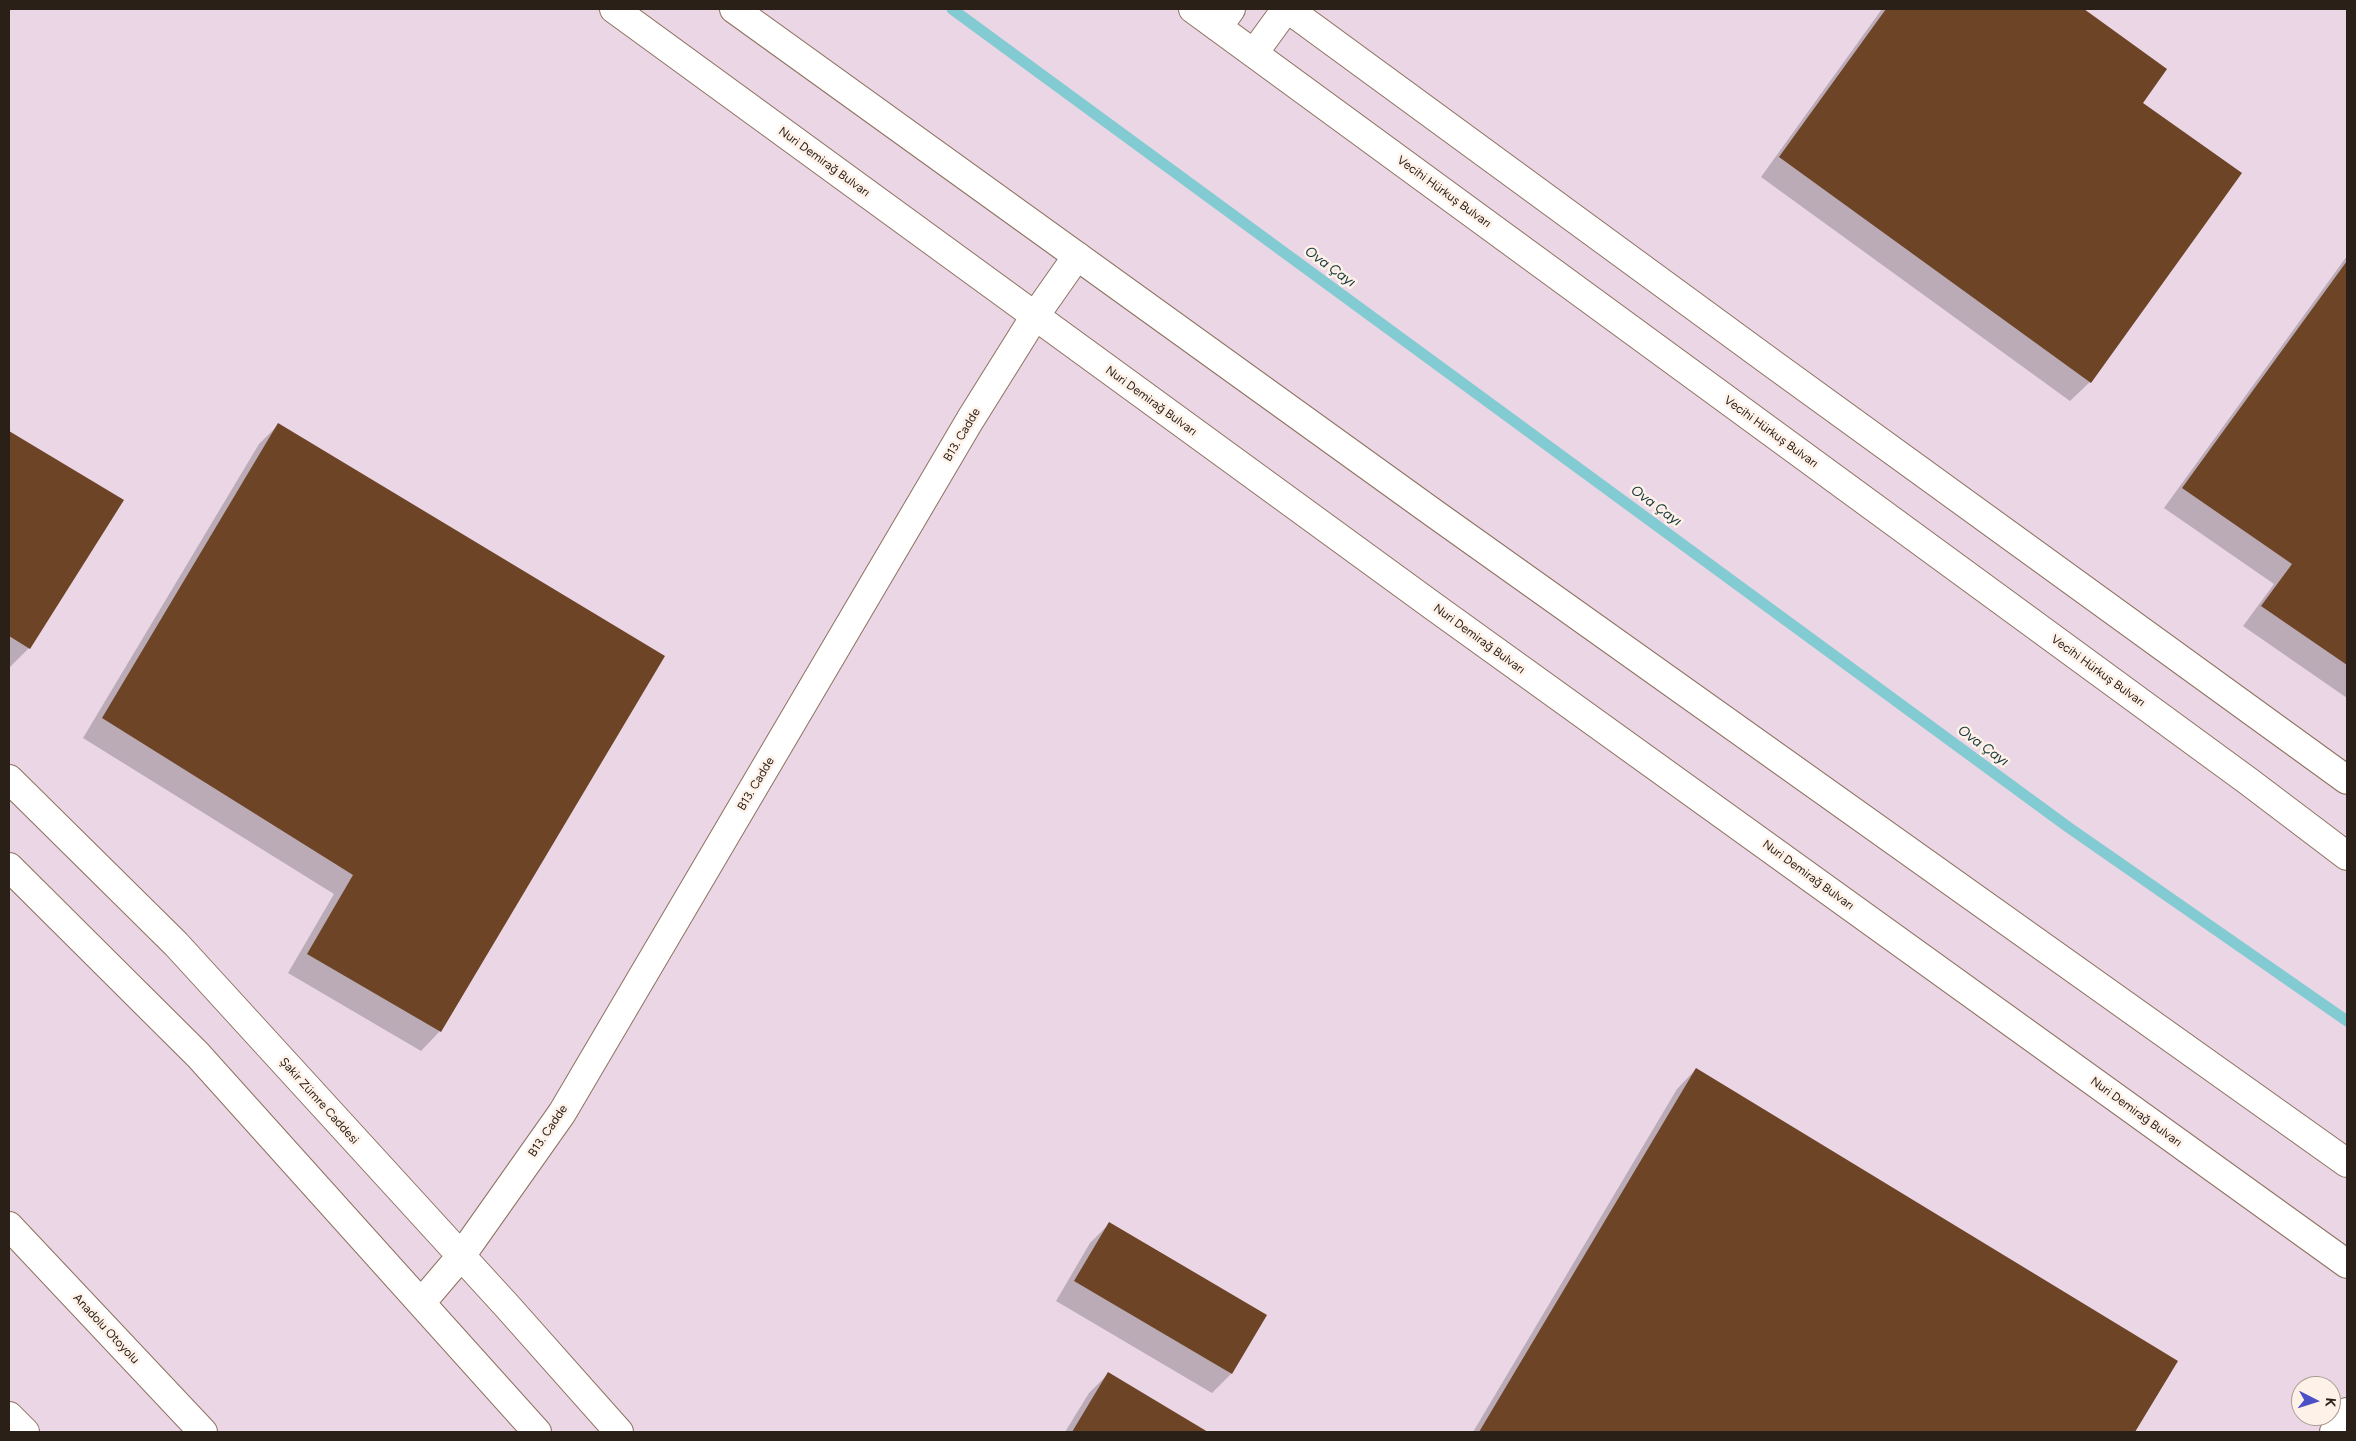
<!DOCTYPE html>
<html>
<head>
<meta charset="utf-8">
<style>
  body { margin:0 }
  #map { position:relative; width:2356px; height:1441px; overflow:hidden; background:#fbe1d0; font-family:Figtree,sans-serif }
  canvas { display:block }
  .frame { position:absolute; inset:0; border:10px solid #2b2018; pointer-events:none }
  .north { position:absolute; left:2291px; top:1376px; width:50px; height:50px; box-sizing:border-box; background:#fef1e8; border:1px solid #aa9d95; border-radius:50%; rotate:95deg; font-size:14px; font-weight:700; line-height:20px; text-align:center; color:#2b2018 }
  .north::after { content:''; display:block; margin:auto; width:18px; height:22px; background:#4b50c6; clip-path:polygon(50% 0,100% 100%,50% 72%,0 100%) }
</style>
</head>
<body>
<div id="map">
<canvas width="2356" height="1441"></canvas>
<div class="frame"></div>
<div class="north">K</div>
</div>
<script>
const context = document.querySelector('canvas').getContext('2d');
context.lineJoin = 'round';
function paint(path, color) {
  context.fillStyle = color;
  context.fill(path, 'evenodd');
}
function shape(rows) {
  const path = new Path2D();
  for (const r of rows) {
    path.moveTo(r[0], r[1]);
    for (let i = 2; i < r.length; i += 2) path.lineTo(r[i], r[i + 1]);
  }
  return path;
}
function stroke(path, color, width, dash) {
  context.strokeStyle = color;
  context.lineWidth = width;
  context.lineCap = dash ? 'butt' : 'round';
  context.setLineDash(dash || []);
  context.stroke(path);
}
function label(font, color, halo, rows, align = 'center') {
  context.font = font + ' Figtree,sans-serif';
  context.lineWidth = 5;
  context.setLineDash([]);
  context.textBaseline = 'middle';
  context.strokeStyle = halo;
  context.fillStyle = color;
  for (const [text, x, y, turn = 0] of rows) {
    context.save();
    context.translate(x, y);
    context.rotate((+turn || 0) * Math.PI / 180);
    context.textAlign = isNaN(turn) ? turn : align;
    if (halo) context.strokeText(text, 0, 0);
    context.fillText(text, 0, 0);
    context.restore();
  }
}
paint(shape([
  [9,9,2347,9,2347,1432,9,1432],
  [2301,1386,2331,1386,2331,1416,2301,1416]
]), '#ead6e5');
paint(shape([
  [1882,9,2082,9,2165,69,2141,103,2090,382,2070,401,1761,177],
  [2347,256,2347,698,2243,626,2274,584,2164,508],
  [278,425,440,1031,421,1051,288,973,334,894,83,738,259,444],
  [9,432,122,501,29,648,10,667],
  [1696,1069,2177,1362,2134,1432,1473,1432,1677,1089],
  [1109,1224,1231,1374,1212,1393,1056,1301,1090,1243],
  [1109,1373,1205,1432,1065,1432,1089,1393]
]), '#0003');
stroke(shape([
  [952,9,2068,827,2347,1021]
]), '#82cbd2', 11);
paint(shape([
  [1886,9,2084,9,2167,69,2143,103,2242,173,2091,383,1779,157],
  [2347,261,2347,665,2261,606,2292,564,2182,488],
  [278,423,665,656,441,1032,307,954,353,875,102,718],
  [9,431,124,500,30,649,9,636],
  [1696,1068,2178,1361,2135,1432,1479,1432],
  [1109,1222,1267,1315,1232,1374,1074,1281],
  [1108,1372,1208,1432,1072,1432]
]), '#6e4426');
const minor = shape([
  [1218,27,1231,9],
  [1254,53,1286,9],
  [9,779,176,944,507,1306,619,1432],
  [9,867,198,1055,537,1432],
  [421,1303,461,1256,562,1113,970,420,1035,316,1077,256],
  [2334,1432,2347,1412]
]);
const tertiary = shape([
  [614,9,1433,606,2347,1264],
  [734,9,1435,514,2347,1163],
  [1193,9,2248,781,2347,856],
  [1288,9,1773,364,2347,780]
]);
const motorway = shape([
  [9,1226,203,1432],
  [9,1416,25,1432]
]);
stroke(minor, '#8e715e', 30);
stroke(tertiary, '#8e715e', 30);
stroke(motorway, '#8e715e', 30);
stroke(minor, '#fff', 28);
stroke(tertiary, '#fff', 28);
stroke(motorway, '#fff', 28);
label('12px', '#2b2018', '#fef1e8', [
  ["Nuri Demirağ Bulvarı",824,162,36],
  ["Vecihi Hürkuş Bulvarı",1444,192,36],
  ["Nuri Demirağ Bulvarı",1151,401,36],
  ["Vecihi Hürkuş Bulvarı",1771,432,36],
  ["B13. Cadde",962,435,-59],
  ["Nuri Demirağ Bulvarı",1479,639,36],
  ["Vecihi Hürkuş Bulvarı",2098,671,36],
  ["B13. Cadde",756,784,-59],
  ["Nuri Demirağ Bulvarı",1808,875,36],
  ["Şakir Zümre Caddesi",319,1101,48],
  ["Nuri Demirağ Bulvarı",2136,1112,36],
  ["B13. Cadde",548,1131,-56],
  ["Anadolu Otoyolu",106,1329,47]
]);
label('italic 14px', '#13373b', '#fef1e8', [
  ["Ova Çayı",1330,267,36],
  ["Ova Çayı",1656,506,36],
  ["Ova Çayı",1983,746,36]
]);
</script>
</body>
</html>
